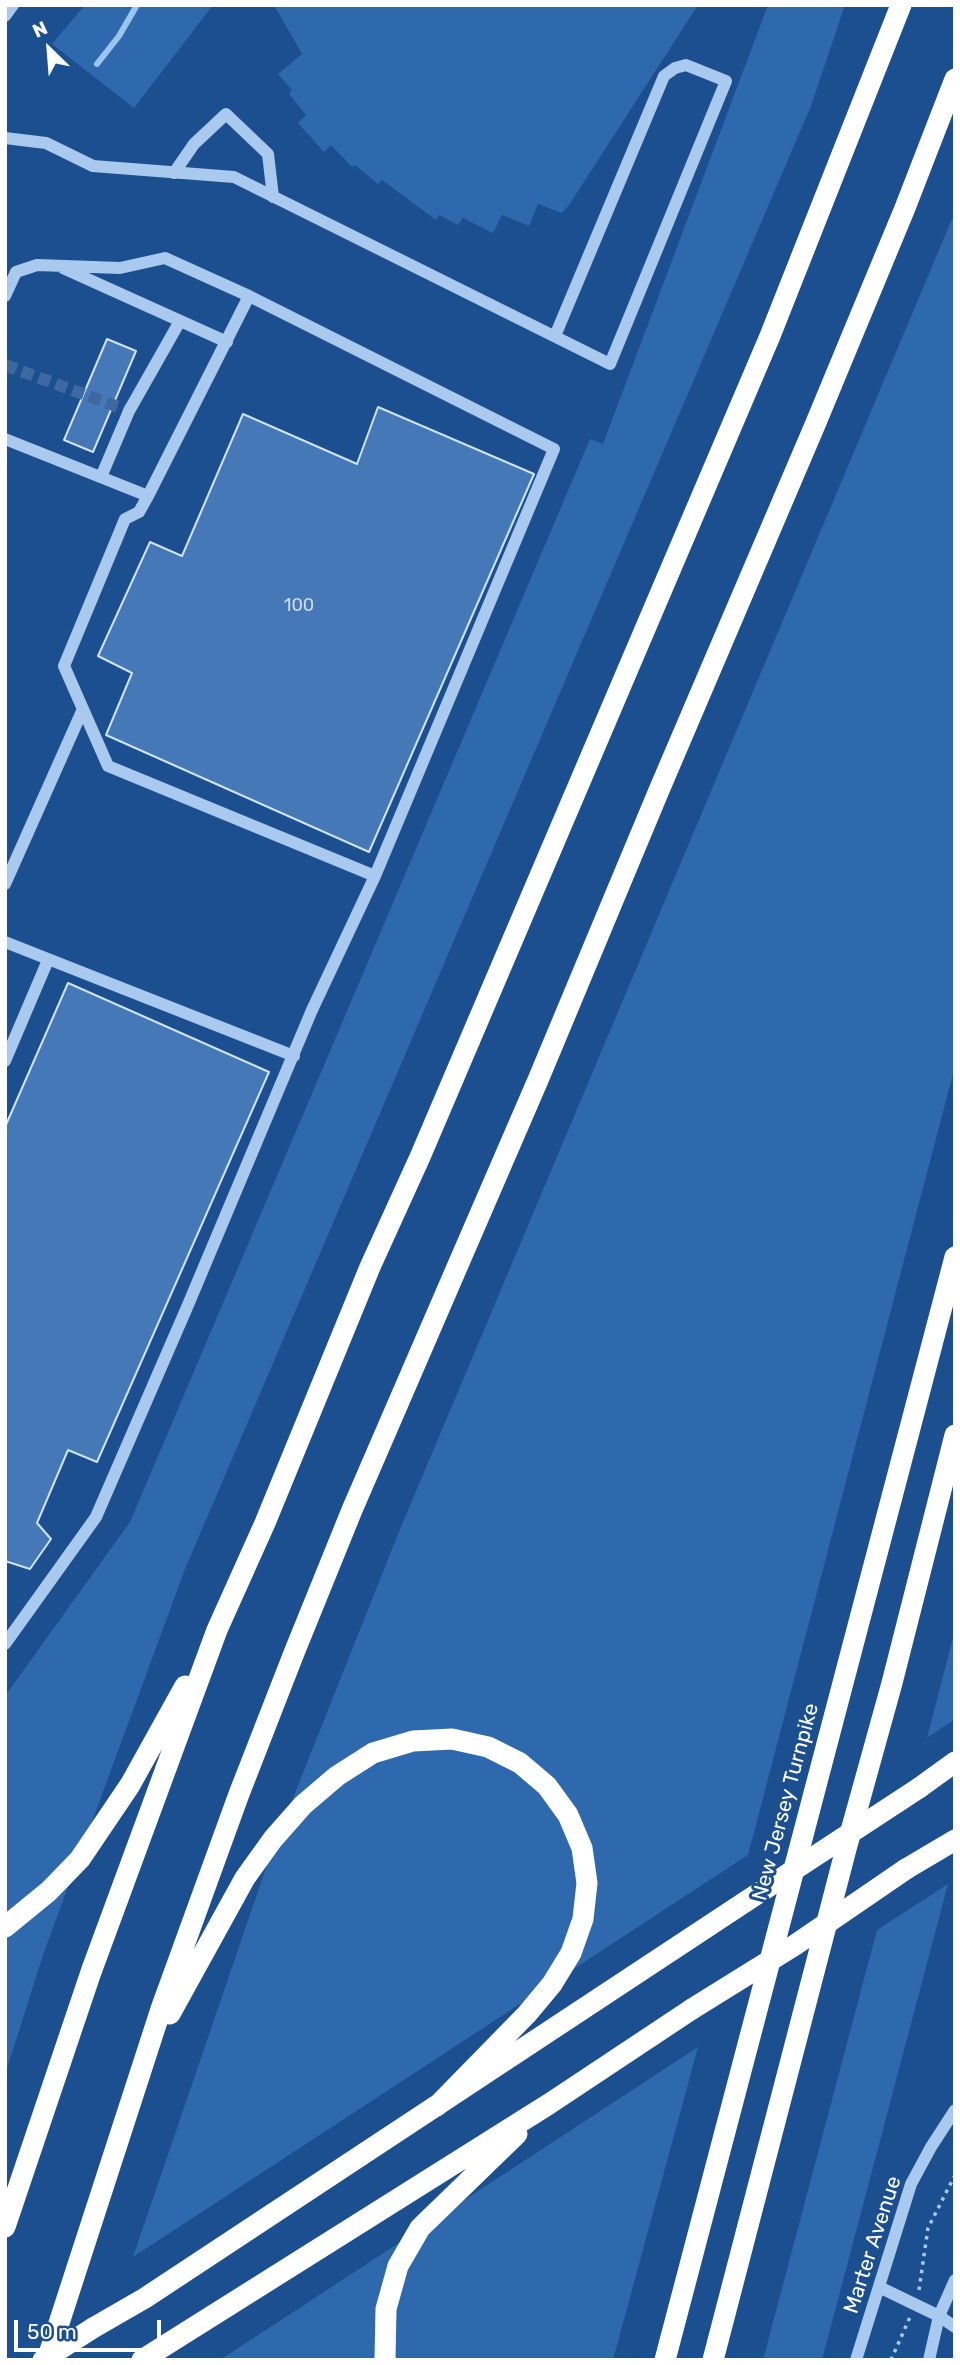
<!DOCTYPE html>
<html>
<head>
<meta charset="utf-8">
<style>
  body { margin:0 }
  #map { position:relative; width:960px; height:2365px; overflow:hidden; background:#1b4f8f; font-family:Rubik,sans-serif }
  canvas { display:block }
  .frame { position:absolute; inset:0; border:7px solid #fff; pointer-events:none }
  .north { position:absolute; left:14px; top:14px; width:70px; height:70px; -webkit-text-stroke:5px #1b4f8f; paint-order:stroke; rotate:335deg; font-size:19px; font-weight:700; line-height:28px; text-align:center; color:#fff }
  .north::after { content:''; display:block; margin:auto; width:24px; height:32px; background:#fff; clip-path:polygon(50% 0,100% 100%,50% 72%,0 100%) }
  .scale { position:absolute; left:14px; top:2320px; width:147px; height:32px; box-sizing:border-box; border:4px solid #fff; border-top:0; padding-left:9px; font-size:21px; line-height:24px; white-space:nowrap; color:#fff; -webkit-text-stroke:5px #1b4f8f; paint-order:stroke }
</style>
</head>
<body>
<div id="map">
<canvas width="960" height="2365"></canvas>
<div class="frame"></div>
<div class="north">N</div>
<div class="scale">50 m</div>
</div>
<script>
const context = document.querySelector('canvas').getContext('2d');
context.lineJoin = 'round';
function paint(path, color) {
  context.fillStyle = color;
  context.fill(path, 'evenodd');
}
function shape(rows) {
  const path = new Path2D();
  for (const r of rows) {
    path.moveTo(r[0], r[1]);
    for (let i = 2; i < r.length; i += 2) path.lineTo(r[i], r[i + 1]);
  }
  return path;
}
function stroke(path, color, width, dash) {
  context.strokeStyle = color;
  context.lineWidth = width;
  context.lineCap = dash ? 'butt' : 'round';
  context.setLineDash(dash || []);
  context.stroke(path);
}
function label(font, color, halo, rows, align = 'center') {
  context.font = font + ' Rubik,sans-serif';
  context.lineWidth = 6;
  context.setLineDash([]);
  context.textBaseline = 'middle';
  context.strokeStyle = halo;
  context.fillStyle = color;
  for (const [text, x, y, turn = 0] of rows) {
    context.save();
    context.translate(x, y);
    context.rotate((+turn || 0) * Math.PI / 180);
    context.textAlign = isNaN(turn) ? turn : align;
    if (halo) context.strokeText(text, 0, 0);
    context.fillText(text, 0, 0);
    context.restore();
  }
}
paint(shape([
  [85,5,213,5,134,108,52,44],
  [274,5,698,5,569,205,562,213,538,204,529,226,502,215,493,233,463,218,458,225,439,215,436,220,382,180,378,184,355,165,352,167,331,145,324,152,298,123,306,115,289,94,292,90,278,74,302,54],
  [768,5,845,5,811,106,185,1569,43,1955,5,2075,5,1696,130,1522,590,439,603,444],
  [955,212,955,1066,748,1855,133,2257,270,1856,398,1534],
  [955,1630,955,1719,927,1738],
  [948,1884,822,2360,763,2360,877,1930],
  [698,2047,613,2360,220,2360]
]), '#2e69ad');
stroke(shape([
  [97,64,119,36,137,5]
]), '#9cc4f0', 6);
const building = shape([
  [107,339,136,351,93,452,64,440,107,339],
  [378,407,534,474,369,852,106,735,132,673,98,656,150,542,182,556,243,414,357,464,378,407],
  [68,983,269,1072,97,1462,68,1450,37,1523,51,1539,30,1569,5,1561,5,1127,68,983]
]);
paint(building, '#4478b7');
stroke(building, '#cfe3fa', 2);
stroke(shape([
  [5,365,129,411]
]), '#3d69a0', 12, [12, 6]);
stroke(shape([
  [919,2290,928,2228,955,2175],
  [891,2360,910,2317]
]), '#a9c9ee', 3.5, [3.5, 5]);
stroke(shape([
  [5,16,13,5],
  [5,138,46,143,93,166,234,177,610,364,726,81,686,65,675,68,664,76,555,336],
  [174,173,194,144,226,114,268,154,273,197],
  [63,268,227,342],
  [5,296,16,272,37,265,120,268,165,258,249,296,148,496,139,512,125,519,64,666,108,766,375,876],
  [5,439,148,496],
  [101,477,129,411,180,321],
  [5,884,83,709],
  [5,942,294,1056],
  [5,1061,48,960],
  [5,1644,96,1517,188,1305,312,1010,375,876,554,449,249,296],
  [879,2287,939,2316,955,2327],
  [856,2360,911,2184,931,2147,955,2110],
  [929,2360,939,2316,955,2280]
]), '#a9c9ee', 12);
stroke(shape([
  [919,1788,955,1762],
  [906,1869,955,1840],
  [5,1927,49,1891,80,1859,130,1785,185,1686],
  [170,2014,245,1878,273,1839,303,1805,337,1776,373,1753,413,1741,452,1739,488,1747,520,1763,547,1786,568,1815,582,1848,587,1883,583,1919,571,1953,552,1984,527,2014,437,2106],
  [5,2227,91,1972,217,1630,265,1523,370,1267,420,1157,770,336,901,5],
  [93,2328,145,2298,745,1902],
  [47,2360,162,2006,239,1794,294,1653,352,1510,538,1080,660,788,815,425,905,208,955,79],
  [142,2360,549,2104,692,2009],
  [385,2360,386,2309,398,2266,420,2228,517,2134],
  [665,2360,955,1257],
  [713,2360,846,1849,892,1683,955,1435]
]), '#fff', 21);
stroke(shape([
  [745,1902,919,1788],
  [692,2009,795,1945,906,1869],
  [43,2360,93,2328]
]), '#fff', 21);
label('18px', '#d0dded', null, [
  ["100",299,606]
]);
label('21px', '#fff', '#1b4f8f', [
  ["New Jersey Turnpike",786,1802,-75],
  ["Marter Avenue",873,2245,-72]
]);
</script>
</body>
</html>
